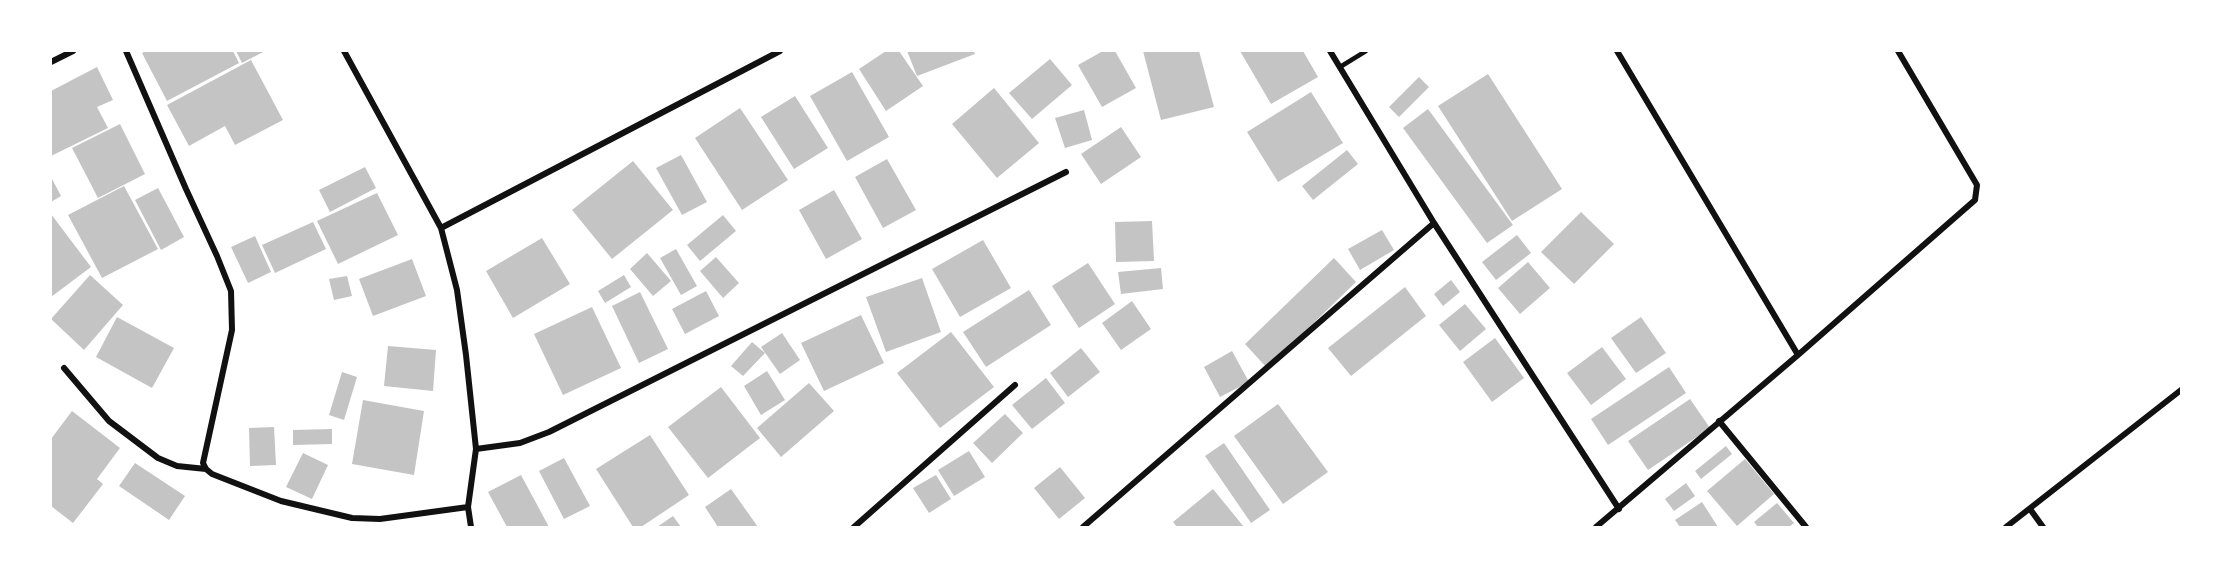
<!DOCTYPE html>
<html>
<head>
<meta charset="utf-8">
<style>
  body { margin:0 }
  #map { position:relative; width:2232px; height:578px; overflow:hidden; background:#fff; font-family:Raleway,sans-serif }
  canvas { display:block }
  .frame { position:absolute; inset:0; border:52px solid #fff; pointer-events:none }
</style>
</head>
<body>
<div id="map">
<canvas width="2232" height="578"></canvas>
<div class="frame"></div>
</div>
<script>
const context = document.querySelector('canvas').getContext('2d');
context.lineJoin = 'round';
function paint(path, color) {
  context.fillStyle = color;
  context.fill(path, 'evenodd');
}
function shape(rows) {
  const path = new Path2D();
  for (const r of rows) {
    path.moveTo(r[0], r[1]);
    for (let i = 2; i < r.length; i += 2) path.lineTo(r[i], r[i + 1]);
  }
  return path;
}
function stroke(path, color, width, dash) {
  context.strokeStyle = color;
  context.lineWidth = width;
  context.lineCap = dash ? 'butt' : 'round';
  context.setLineDash(dash || []);
  context.stroke(path);
}
paint(shape([
  [146,51,233,51,239,63,167,101,142,53],
  [236,51,265,51,242,63],
  [886,51,899,51,923,86,886,111,859,69],
  [907,51,974,51,975,54,917,76],
  [1103,51,1115,51,1136,88,1102,107,1078,65],
  [1143,51,1199,51,1214,107,1161,120],
  [1240,51,1303,51,1318,77,1271,104],
  [1050,59,1072,85,1032,119,1009,93],
  [251,60,283,120,235,145,225,126,189,146,167,105],
  [97,67,113,100,97,107,108,128,51,156,51,91],
  [852,72,889,137,847,161,810,96],
  [1488,74,1562,189,1512,221,1438,106],
  [1419,77,1429,87,1399,117,1389,107],
  [994,88,1039,143,997,178,952,124],
  [1311,92,1343,143,1278,182,1247,132],
  [795,96,828,148,794,169,761,117],
  [740,108,788,180,742,210,695,138],
  [1428,109,1513,225,1487,243,1403,128],
  [1084,110,1092,140,1065,148,1055,118],
  [120,124,145,174,98,198,72,148],
  [1121,127,1141,157,1101,184,1081,154],
  [1347,150,1358,164,1313,200,1302,186],
  [681,155,707,202,682,215,656,168],
  [887,159,916,210,883,228,855,177],
  [633,161,673,210,612,259,572,210],
  [365,167,376,188,330,212,319,190],
  [51,177,61,196,51,202],
  [124,186,158,249,102,278,68,215],
  [158,188,184,237,161,250,135,200],
  [834,190,862,239,826,259,799,210],
  [377,193,398,235,338,264,317,221],
  [1581,212,1614,244,1574,284,1541,252],
  [51,214,91,267,51,297],
  [723,215,736,231,700,261,687,245],
  [1152,221,1154,261,1116,262,1115,222],
  [313,222,326,249,275,273,262,245],
  [1382,230,1394,250,1360,270,1348,249],
  [1517,235,1531,253,1496,280,1482,262],
  [255,236,271,272,248,283,231,247],
  [542,238,570,284,513,318,486,271],
  [983,240,1011,288,960,317,932,269],
  [676,249,697,286,681,295,660,258],
  [647,253,671,281,653,296,630,269],
  [716,257,739,283,723,298,700,271],
  [1334,258,1356,282,1267,368,1245,344],
  [412,259,426,296,373,316,359,279],
  [1528,262,1550,288,1520,314,1498,288],
  [1088,263,1115,304,1079,328,1052,286],
  [1161,268,1163,289,1121,294,1118,272],
  [90,275,123,305,84,350,51,319],
  [624,275,631,287,605,303,598,291],
  [347,276,352,296,334,300,329,279],
  [922,278,941,332,886,352,866,297],
  [1451,280,1460,292,1443,306,1434,294],
  [1405,287,1426,316,1351,376,1328,348],
  [1029,290,1051,325,986,367,963,332],
  [706,291,719,316,685,334,672,309],
  [640,292,668,349,639,363,612,306],
  [1132,301,1151,329,1121,350,1102,323],
  [1465,304,1486,329,1460,351,1439,325],
  [592,307,621,368,563,395,534,334],
  [861,315,884,363,824,391,801,343],
  [117,317,174,348,152,388,96,357],
  [1641,317,1666,353,1636,373,1611,338],
  [951,332,994,387,940,428,897,373],
  [782,333,800,360,780,374,761,347],
  [1495,338,1524,378,1492,402,1463,362],
  [752,342,765,353,743,376,731,366],
  [388,346,436,350,433,391,384,386],
  [1602,347,1626,379,1591,405,1567,373],
  [1081,348,1100,372,1068,397,1050,373],
  [1232,351,1249,382,1220,397,1204,367],
  [1669,367,1686,393,1608,445,1591,419],
  [767,371,785,400,761,415,744,386],
  [342,372,357,377,344,420,329,415],
  [1046,378,1065,403,1032,429,1012,405],
  [809,383,834,411,781,457,757,428],
  [721,387,760,438,708,478,668,427],
  [1690,399,1710,428,1648,470,1628,441],
  [363,400,424,411,414,475,352,464],
  [1278,404,1328,472,1283,504,1234,436],
  [72,411,120,448,97,479,103,484,73,523,51,506,51,439],
  [1005,414,1023,433,992,463,973,443],
  [274,427,276,465,250,466,249,428],
  [332,429,332,444,293,445,293,430],
  [650,435,689,495,641,527,633,527,596,469],
  [1224,443,1270,510,1251,523,1205,456],
  [1726,446,1732,454,1701,479,1695,471],
  [969,451,985,477,954,496,938,470],
  [303,453,328,465,312,499,286,487],
  [564,458,590,506,564,519,539,471],
  [1745,459,1774,494,1737,526,1707,491],
  [135,463,185,496,169,520,119,486],
  [1060,467,1085,498,1059,519,1034,488],
  [521,475,549,527,507,527,488,492],
  [936,475,951,499,929,513,913,488],
  [1686,483,1695,496,1674,511,1665,499],
  [731,489,758,527,718,527,705,507],
  [1213,489,1244,527,1177,527,1173,522],
  [1702,502,1718,527,1680,527,1675,520],
  [1777,503,1794,523,1789,527,1758,527,1754,522],
  [673,516,681,527,657,527]
]), '#c4c4c4');
stroke(shape([
  [1340,67,1366,51]
]), '#111', 4.5);
stroke(shape([
  [126,51,186,189,217,256,231,291,232,330,203,463,206,469,212,474,281,501,352,518,380,519,468,507,471,527],
  [344,51,441,228,457,290,466,355,476,449,468,507],
  [1330,51,1434,223,1619,509],
  [1617,51,1798,355],
  [51,62,73,51],
  [441,228,780,51],
  [64,368,109,421,158,458,177,466,206,469],
  [1719,421,1806,527],
  [476,449,520,443,549,432,1066,172],
  [2030,509,2043,527],
  [854,527,1015,385],
  [1083,527,1434,223],
  [1596,527,1798,355,1975,200,1977,185,1898,51],
  [2006,527,2181,390]
]), '#111', 6);
</script>
</body>
</html>
